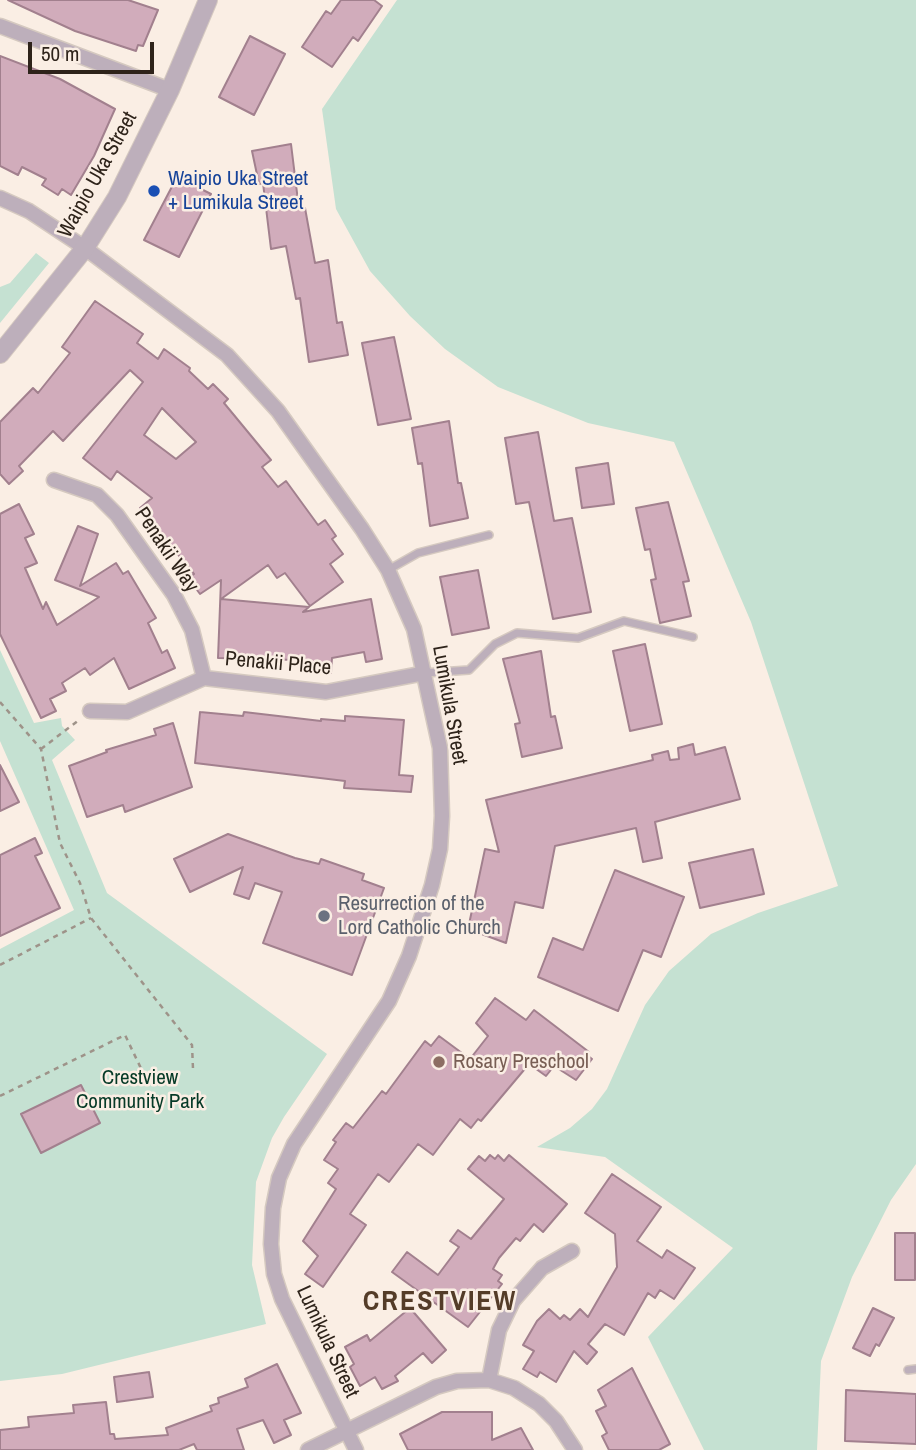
<!DOCTYPE html>
<html>
<head>
<meta charset="utf-8">
<style>
  body { margin:0 }
  #map { position:relative; width:916px; height:1450px; overflow:hidden; background:#faeee4; font-family:"Archivo Narrow",sans-serif }
  canvas { display:block }
  .scale { position:absolute; left:28px; top:42px; width:126px; height:32px; box-sizing:border-box; border:4px solid #2e231a; border-top:0; padding-left:9px; font-size:21px; line-height:24px; white-space:nowrap; color:#2e231a; -webkit-text-stroke:5px #faeee4; paint-order:stroke }
</style>
</head>
<body>
<div id="map">
<canvas width="916" height="1450"></canvas>
<div class="scale">50 m</div>
</div>
<script>
const context = document.querySelector('canvas').getContext('2d');
context.lineJoin = 'round';
function paint(path, color) {
  context.fillStyle = color;
  context.fill(path, 'evenodd');
}
function shape(rows) {
  const path = new Path2D();
  for (const r of rows) {
    path.moveTo(r[0], r[1]);
    for (let i = 2; i < r.length; i += 2) path.lineTo(r[i], r[i + 1]);
  }
  return path;
}
function stroke(path, color, width, dash) {
  context.strokeStyle = color;
  context.lineWidth = width;
  context.lineCap = dash ? 'butt' : 'round';
  context.setLineDash(dash || []);
  context.stroke(path);
}
function label(font, color, halo, rows, align = 'center') {
  context.font = font + ' "Archivo Narrow",sans-serif';
  context.lineWidth = 5;
  context.setLineDash([]);
  context.textBaseline = 'middle';
  context.strokeStyle = halo;
  context.fillStyle = color;
  for (const [text, x, y, turn = 0] of rows) {
    context.save();
    context.translate(x, y);
    context.rotate((+turn || 0) * Math.PI / 180);
    context.textAlign = isNaN(turn) ? turn : align;
    if (halo) context.strokeText(text, 0, 0);
    context.fillText(text, 0, 0);
    context.restore();
  }
}
paint(shape([
  [397,0,916,0,916,1164,891,1200,852,1277,821,1361,817,1450,704,1450,648,1337,733,1248,605,1157,537,1147,570,1128,592,1109,607,1089,645,1005,669,971,711,934,758,913,838,886,751,622,674,442,588,423,498,387,445,349,410,316,370,271,336,209,322,109],
  [36,253,49,263,0,323,0,287,10,283],
  [0,650,34,723,61,718,62,726,75,740,52,760,107,893,327,1054,284,1117,272,1138,256,1182,252,1265,266,1324,62,1374,0,1381,0,949,74,910,0,741]
]), '#c5e1d2');
const building = shape([
  [8,0,128,0,158,10,143,46,138,45,136,51,75,31,8,0],
  [341,0,374,0,382,6,358,41,353,37,332,67,302,47,326,11,331,14,341,0],
  [250,36,285,54,254,115,219,97,250,36],
  [0,56,60,79,115,109,94,156,71,195,62,189,58,195,42,185,46,179,22,167,18,175,0,166,0,56],
  [291,144,299,209,305,208,315,263,328,260,337,323,342,322,348,355,309,362,300,298,296,299,286,246,271,249,263,183,259,184,252,151,291,144],
  [177,177,211,194,179,257,144,240,177,177],
  [95,301,143,334,137,343,158,359,164,349,190,368,189,371,208,389,213,384,228,399,224,403,271,460,262,467,278,487,286,481,318,525,325,520,336,536,332,539,343,554,330,564,343,582,310,606,285,573,277,578,268,565,221,599,309,607,303,612,371,599,382,659,366,662,364,652,332,658,331,673,310,671,311,663,297,660,218,658,221,580,200,594,188,578,194,574,140,508,152,498,117,471,111,480,83,458,143,382,130,370,63,441,53,431,19,466,23,471,9,484,0,474,0,422,33,388,38,393,70,353,62,347,95,301],
  [162,408,196,442,176,459,144,435,162,408],
  [394,337,411,419,378,425,362,343,394,337],
  [449,421,458,483,461,483,468,518,430,526,422,463,418,464,412,428,449,421],
  [538,432,554,521,572,518,591,612,553,619,529,502,516,504,505,438,538,432],
  [608,463,614,504,582,508,576,468,608,463],
  [668,502,689,581,683,582,691,616,660,623,651,580,656,579,650,549,645,550,636,508,668,502],
  [19,504,34,534,25,538,37,563,25,568,43,609,46,602,57,625,99,597,55,580,78,526,98,534,80,586,116,563,123,574,128,571,156,618,148,623,162,653,167,650,175,668,129,689,114,658,90,675,85,668,62,683,66,691,50,699,56,711,41,718,0,634,0,514,19,504],
  [478,570,489,628,452,635,440,577,478,570],
  [645,644,662,724,630,731,613,651,645,644],
  [541,651,551,717,555,716,562,748,522,757,515,724,520,723,503,659,541,651],
  [200,712,243,716,244,712,321,721,321,719,345,721,345,716,404,720,399,775,413,776,411,792,344,788,345,781,195,763,200,712],
  [173,723,192,787,125,812,123,805,87,817,69,766,107,752,106,750,156,735,154,729,173,723],
  [693,744,695,755,725,747,740,799,655,822,662,858,643,862,636,828,555,846,543,908,515,902,506,943,468,929,485,849,499,852,486,800,653,760,652,755,668,751,670,760,679,759,678,748,693,744],
  [0,765,19,802,0,811,0,765],
  [228,834,295,858,319,864,321,859,364,874,362,880,384,888,352,975,263,943,282,892,255,883,249,899,234,894,243,867,190,892,174,859,228,834],
  [35,838,42,853,35,856,60,908,0,936,0,855,35,838],
  [753,849,764,894,700,908,689,863,753,849],
  [615,870,684,897,661,957,643,950,618,1011,538,977,553,938,583,950,615,870],
  [495,998,526,1020,534,1010,589,1052,587,1055,592,1059,576,1080,554,1066,546,1076,529,1064,481,1121,478,1119,471,1128,460,1119,433,1155,418,1144,389,1182,378,1174,350,1214,366,1225,323,1287,305,1274,318,1256,303,1241,336,1189,328,1183,338,1169,324,1160,336,1142,333,1140,346,1123,353,1128,382,1091,386,1094,425,1041,431,1046,439,1036,470,1059,488,1036,476,1023,495,998],
  [81,1085,100,1123,41,1153,21,1114,81,1085],
  [490,1155,495,1159,498,1155,504,1161,509,1155,567,1204,543,1232,534,1224,520,1241,516,1238,499,1258,493,1269,502,1275,498,1281,502,1284,468,1327,392,1272,407,1252,438,1275,459,1247,450,1241,458,1230,471,1239,504,1199,468,1169,479,1156,485,1161,490,1155],
  [612,1174,661,1207,637,1241,662,1258,667,1250,695,1268,674,1299,660,1290,655,1298,648,1293,624,1335,605,1324,588,1344,597,1352,587,1364,574,1351,556,1382,540,1372,537,1377,523,1369,534,1351,523,1345,537,1321,549,1309,560,1319,564,1315,570,1320,580,1309,588,1317,617,1267,615,1234,585,1213,612,1174],
  [895,1233,915,1233,915,1280,895,1280,895,1233],
  [410,1308,446,1350,432,1363,423,1353,395,1376,398,1381,382,1389,375,1377,360,1386,350,1367,354,1364,345,1347,367,1335,370,1341,410,1308],
  [873,1308,894,1318,879,1346,876,1344,870,1356,853,1348,873,1308],
  [277,1364,301,1413,284,1420,291,1435,274,1443,263,1420,237,1429,244,1450,197,1450,194,1444,179,1450,0,1450,0,1430,29,1427,28,1417,74,1413,73,1405,106,1402,110,1434,114,1434,115,1439,168,1435,166,1428,212,1411,210,1406,219,1403,218,1398,248,1387,245,1379,277,1364],
  [632,1368,670,1444,659,1450,609,1450,602,1436,607,1433,596,1411,606,1406,598,1390,632,1368],
  [149,1372,153,1397,117,1402,114,1377,149,1372],
  [846,1390,916,1394,916,1444,845,1441,846,1390],
  [442,1412,492,1412,492,1440,521,1428,533,1450,408,1450,400,1434,442,1412]
]);
paint(building, '#d1acbb');
stroke(building, '#a2808e', 2);
const service = shape([
  [388,570,418,553,489,535],
  [425,673,469,670,495,644,517,633,578,638,624,621,693,637],
  [908,1370,916,1369]
]);
const minor = shape([
  [0,26,170,90],
  [0,198,29,211,85,248,227,355,278,411,362,529,388,570,414,629,440,748,442,816,440,849,432,885,409,956,389,1001,294,1144,279,1178,273,1208,271,1244,274,1274,282,1299,356,1450],
  [54,480,97,495,117,515,174,595,192,630,204,678],
  [90,711,127,712,204,678,326,692,425,673],
  [489,1380,499,1330,513,1301,542,1268,572,1251],
  [308,1450,436,1387,457,1381,489,1380,514,1388,539,1404,556,1421,575,1450]
]);
const tertiary = shape([
  [0,354,85,248,117,197,170,90,208,0]
]);
stroke(service, '#d5c9c0', 10);
stroke(minor, '#d5c9c0', 17);
stroke(tertiary, '#d5c9c0', 20);
stroke(shape([
  [0,702,41,749,60,843,80,883,91,918,192,1045,193,1069],
  [41,749,79,720],
  [0,965,91,918],
  [0,1096,125,1035,148,1083]
]), '#9e9389', 2.5, [5, 5]);
stroke(service, '#bdafbb', 7);
stroke(minor, '#bdafbb', 14);
stroke(tertiary, '#bdafbb', 18);
for (const [x, y, r, color] of [
  [154,191,7,"#1a4fb4"],
  [324,916,7,"#6b7280"],
  [439,1062,7,"#8d6e63"]
]) {
  const dot = new Path2D();
  dot.arc(x, y, r, 0, 2 * Math.PI);
  context.fillStyle = color;
  context.fill(dot);
  stroke(dot, '#faeee4', 2.5);
}
label('21px', '#2e231a', '#faeee4', [
  ["Waipio Uka Street",98,175,-61],
  ["Penakii Way",166,550,56],
  ["Penakii Place",278,664,5],
  ["Lumikula Street",449,705,80],
  ["Lumikula Street",327,1342,65]
]);
label('21px', '#164399', '#faeee4', [
  ["Waipio Uka Street",168,179],
  ["+ Lumikula Street",168,203]
], 'left');
label('21px', '#5b616d', '#faeee4', [
  ["Resurrection of the",338,904],
  ["Lord Catholic Church",338,928]
], 'left');
label('21px', '#785e54', '#faeee4', [
  ["Rosary Preschool",453,1062]
], 'left');
label('21px', '#063a27', '#faeee4', [
  ["Crestview",140,1078],
  ["Community Park",140,1102]
]);
context.letterSpacing = '2px';
label('bold 28px', '#543c28', '#faeee4', [
  ["CRESTVIEW",440,1302]
]);
context.letterSpacing = '0px';
</script>
</body>
</html>
